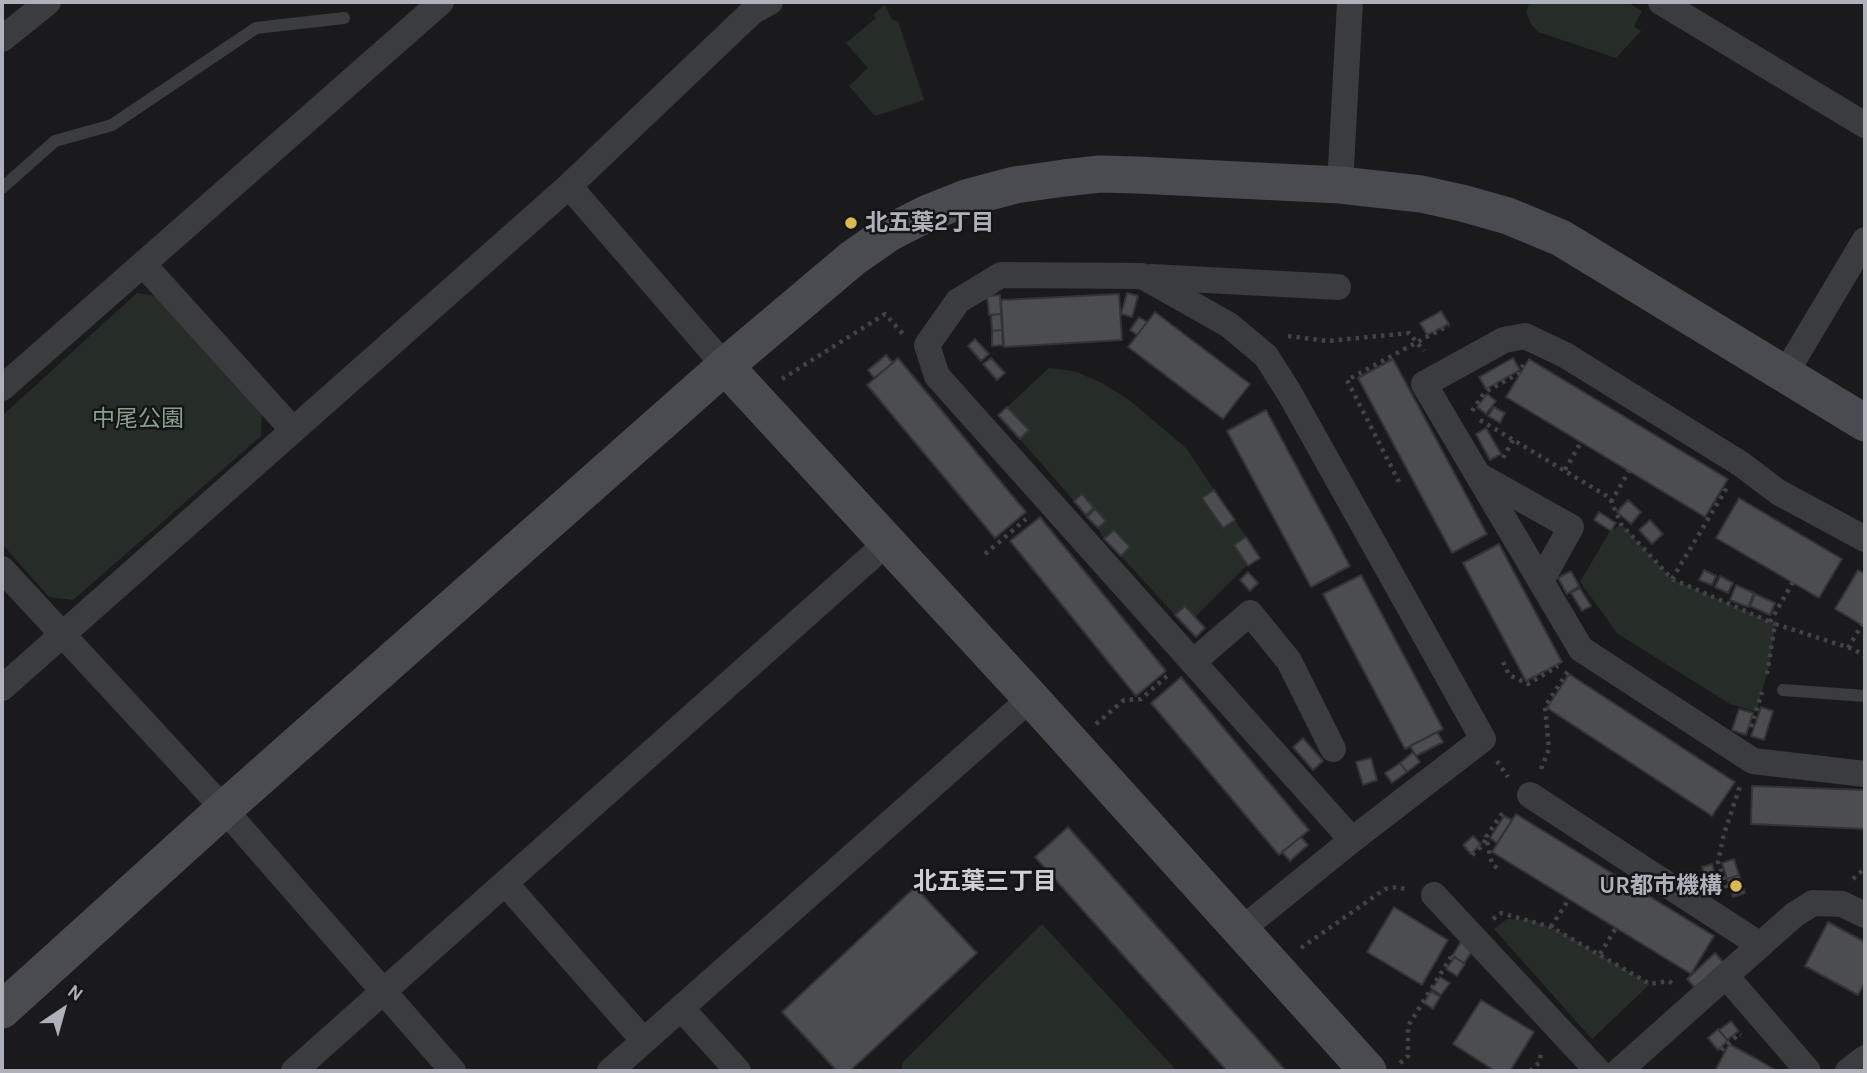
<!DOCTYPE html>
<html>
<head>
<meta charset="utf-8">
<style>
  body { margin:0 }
  #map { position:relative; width:1867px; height:1073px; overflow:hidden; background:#1a1a1c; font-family:Karla,sans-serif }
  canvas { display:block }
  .frame { position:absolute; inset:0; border:4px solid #aeb1ba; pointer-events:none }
  .north { position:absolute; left:28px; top:975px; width:70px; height:70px; -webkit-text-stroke:5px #151517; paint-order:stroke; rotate:36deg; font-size:19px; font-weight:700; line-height:28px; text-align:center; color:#aeb1ba }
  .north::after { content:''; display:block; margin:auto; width:24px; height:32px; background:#aeb1ba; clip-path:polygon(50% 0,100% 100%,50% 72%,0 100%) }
</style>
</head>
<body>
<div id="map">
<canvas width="1867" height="1073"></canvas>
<div class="frame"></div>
<div class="north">N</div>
</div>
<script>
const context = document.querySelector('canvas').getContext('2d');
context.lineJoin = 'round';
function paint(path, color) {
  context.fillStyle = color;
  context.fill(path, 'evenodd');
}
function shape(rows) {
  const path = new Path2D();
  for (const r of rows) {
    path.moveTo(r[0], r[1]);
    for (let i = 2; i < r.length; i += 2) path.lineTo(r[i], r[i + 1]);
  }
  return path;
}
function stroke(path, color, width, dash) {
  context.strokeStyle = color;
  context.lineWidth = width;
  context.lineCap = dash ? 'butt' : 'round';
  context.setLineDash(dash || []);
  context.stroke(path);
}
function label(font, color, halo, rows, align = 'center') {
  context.font = font + ' Karla,"Noto Sans JP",sans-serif';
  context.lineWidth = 5;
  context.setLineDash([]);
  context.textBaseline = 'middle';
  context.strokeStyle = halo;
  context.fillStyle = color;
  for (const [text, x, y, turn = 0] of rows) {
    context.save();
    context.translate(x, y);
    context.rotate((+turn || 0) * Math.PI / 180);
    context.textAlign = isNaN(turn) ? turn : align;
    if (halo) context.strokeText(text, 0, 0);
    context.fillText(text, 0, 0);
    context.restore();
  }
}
paint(shape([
  [1530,2,1627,2,1642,11,1634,26,1641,31,1616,58,1538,32,1531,24,1526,12],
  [885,5,892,20,898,21,924,100,875,116,849,86,868,68,846,43,876,18,873,15],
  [137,293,156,296,262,410,261,436,73,600,49,597,2,544,2,416],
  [1049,368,1074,371,1102,383,1128,399,1186,448,1214,490,1203,499,1222,528,1235,520,1246,537,1234,546,1247,565,1195,617,1175,615,1121,556,1130,547,1114,530,1104,539,1098,528,1105,521,1082,495,1074,501,1020,439,1029,430,1007,407],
  [1621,524,1672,579,1775,624,1769,667,1756,712,1730,704,1618,634,1580,582,1609,533],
  [1507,919,1531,920,1557,930,1650,984,1592,1039,1494,929],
  [1042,924,1177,1071,902,1071,902,1063]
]), '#262d28');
const building = shape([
  [1127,293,1138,296,1132,317,1121,314,1127,293],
  [1119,294,1122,340,1004,347,1001,300,1119,294],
  [1000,295,1001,314,989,315,987,296,1000,295],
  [1441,311,1449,324,1427,335,1420,323,1441,311],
  [1155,312,1250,384,1223,419,1128,347,1155,312],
  [1001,314,1002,330,992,331,991,315,1001,314],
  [1139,317,1147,322,1137,335,1130,330,1139,317],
  [1002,330,1003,345,992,346,992,331,1002,330],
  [975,339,989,354,981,361,968,346,975,339],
  [886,355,893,363,874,378,868,370,886,355],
  [898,358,1026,512,995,538,867,385,898,358],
  [991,358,1005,373,997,380,983,364,991,358],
  [1513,358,1520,370,1486,389,1479,377,1513,358],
  [1393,359,1487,534,1452,553,1358,378,1393,359],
  [1529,359,1728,479,1705,517,1506,397,1529,359],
  [1487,394,1496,401,1486,414,1477,407,1487,394],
  [1007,407,1029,430,1020,439,998,415,1007,407],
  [1494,407,1505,413,1500,423,1488,416,1494,407],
  [1266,410,1350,566,1311,587,1227,431,1266,410],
  [1486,428,1501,454,1490,460,1476,434,1486,428],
  [1214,490,1235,520,1223,528,1202,498,1214,490],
  [1082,494,1094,508,1086,515,1074,501,1082,494],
  [1739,498,1842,559,1819,598,1716,538,1739,498],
  [1628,500,1641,512,1631,524,1617,512,1628,500],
  [1095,509,1106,521,1098,528,1087,517,1095,509],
  [1599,512,1616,523,1611,531,1594,520,1599,512],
  [1040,517,1166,671,1136,696,1010,541,1040,517],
  [1650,520,1663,534,1652,544,1639,530,1650,520],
  [1114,530,1130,547,1121,556,1104,539,1114,530],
  [1246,537,1260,558,1248,566,1234,545,1246,537],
  [1499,544,1562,662,1526,681,1463,563,1499,544],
  [1704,570,1716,576,1712,585,1699,580,1704,570],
  [1858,570,1865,574,1865,627,1835,609,1858,570],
  [1571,571,1579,586,1567,594,1558,578,1571,571],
  [1248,572,1258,583,1250,591,1240,580,1248,572],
  [1361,575,1443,729,1405,749,1323,594,1361,575],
  [1720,576,1733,583,1728,593,1715,587,1720,576],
  [1736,585,1754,593,1748,607,1730,600,1736,585],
  [1580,588,1591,606,1582,611,1571,593,1580,588],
  [1755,594,1775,603,1770,615,1750,606,1755,594],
  [1185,606,1205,628,1196,637,1175,615,1185,606],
  [1569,674,1735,782,1712,816,1547,708,1569,674],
  [1181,677,1309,830,1279,855,1151,703,1181,677],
  [1761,707,1773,711,1764,740,1751,736,1761,707],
  [1739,709,1753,713,1746,735,1732,730,1739,709],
  [1437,732,1443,742,1416,756,1410,746,1437,732],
  [1303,738,1323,761,1313,770,1293,747,1303,738],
  [1413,752,1420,762,1407,772,1400,763,1413,752],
  [1371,758,1377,780,1363,785,1356,762,1371,758],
  [1400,763,1407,772,1392,783,1385,773,1400,763],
  [1752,786,1865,790,1865,829,1751,824,1752,786],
  [1516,814,1714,936,1691,974,1492,852,1516,814],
  [1504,816,1512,820,1497,843,1490,838,1504,816],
  [1068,827,1286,1071,1227,1071,1035,857,1068,827],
  [1473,836,1481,844,1471,854,1463,845,1473,836],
  [1301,837,1308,845,1290,861,1282,852,1301,837],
  [1734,859,1739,875,1727,879,1722,863,1734,859],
  [1712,864,1716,878,1707,881,1702,867,1712,864],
  [1739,875,1745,893,1733,897,1727,879,1739,875],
  [915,887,977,953,850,1071,837,1071,782,1012,915,887],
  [1394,907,1448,940,1422,985,1367,952,1394,907],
  [1828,922,1865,942,1865,982,1858,995,1805,966,1828,922],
  [1461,942,1473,950,1464,963,1452,956,1461,942],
  [1715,953,1724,963,1696,989,1687,979,1715,953],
  [1455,957,1465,964,1457,976,1446,969,1455,957],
  [1440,977,1450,983,1441,995,1432,989,1440,977],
  [1431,991,1440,997,1433,1009,1424,1003,1431,991],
  [1481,1000,1534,1032,1510,1071,1495,1071,1453,1044,1481,1000],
  [1731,1021,1739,1031,1727,1040,1719,1030,1731,1021],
  [1718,1029,1728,1041,1718,1050,1708,1038,1718,1029],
  [1729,1044,1757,1059,1777,1071,1715,1071,1729,1044]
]);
paint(building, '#4c4d51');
stroke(building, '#343437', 2);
stroke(shape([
  [1288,336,1328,341,1409,333,1424,351],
  [782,379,885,314,903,334],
  [1472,411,1485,392,1518,374,1524,364],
  [1480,420,1610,498,1621,524,1672,579,1775,624],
  [1503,458,1513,440],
  [1565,470,1581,442],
  [1399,482,1347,380,1449,325],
  [1611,502,1629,471],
  [985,554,1026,519],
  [1672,579,1728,486],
  [1770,622,1793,582],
  [1848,648,1862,625],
  [1503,662,1509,675,1528,684,1558,666],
  [1767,674,1775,624,1853,649,1865,656],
  [1096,724,1124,700,1141,699,1167,676],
  [1751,727,1762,692],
  [1497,761,1508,777],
  [1541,769,1549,749,1545,707,1568,671],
  [1472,855,1483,845,1486,838],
  [1497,868,1492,864,1486,837,1501,815,1508,813],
  [1853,879,1865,868],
  [1727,888,1718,862,1724,834,1740,786],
  [1493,919,1501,913,1551,927,1650,984,1669,981,1674,985],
  [1551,927,1569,899],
  [1301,948,1385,889,1397,887,1409,890],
  [1600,954,1616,928],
  [1721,1050,1739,1034,1741,1035],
  [1400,1063,1408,1056,1408,1026,1451,957,1449,956],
  [1530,1071,1539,1063,1541,1053]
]), '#414347', 4.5, [3.5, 5]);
stroke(shape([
  [2,188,55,141,112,125,256,28,344,18],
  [1783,690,1865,696]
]), '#3b3c40', 12);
stroke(shape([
  [1661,2,1865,125],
  [2,39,48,2],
  [1340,185,1350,2],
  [569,186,725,366],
  [143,264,293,430],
  [1151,277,1338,287],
  [1785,374,1865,240],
  [2,388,441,2],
  [1480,476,1571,527,1541,581],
  [1865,539,1778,492,1741,464,1565,355,1525,336,1504,340,1424,384,1581,649,1753,761,1865,774],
  [2,569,224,809,453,1071],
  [1193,662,1250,613,1289,661,1333,749],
  [2,688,569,186,752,12,770,2],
  [1530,795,1760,945],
  [505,883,644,1041],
  [1434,895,1598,1071],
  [1241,930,1352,840,1483,739,1290,394,1266,356,1229,325,1142,276,1001,275,958,301,927,345,937,376,1352,840],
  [1726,976,1808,1071],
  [681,1008,738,1071],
  [294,1071,888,542],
  [610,1071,1031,698],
  [1619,1071,1794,915,1813,903,1842,904,1865,915],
  [1848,1071,1865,1058]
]), '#3b3c40', 26);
stroke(shape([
  [725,366,1031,698,1368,1071],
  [2,1010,224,809,725,366,853,258,889,233,926,214,966,198,1015,185,1064,178,1100,174,1137,175,1340,185,1421,194,1462,203,1508,216,1561,238,1865,423]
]), '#4a4b50', 37);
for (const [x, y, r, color] of [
  [851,223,7,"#ddb850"],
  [1736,886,7,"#ddb850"]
]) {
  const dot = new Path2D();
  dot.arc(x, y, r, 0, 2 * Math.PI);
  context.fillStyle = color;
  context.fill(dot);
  stroke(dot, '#151517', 2.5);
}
label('bold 23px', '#aeb1ba', '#151517', [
  ["北五葉2丁目",865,223],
  ["UR都市機構",1722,886,"right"]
], 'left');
label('23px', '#87a28b', '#151517', [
  ["中尾公園",138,419]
]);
label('bold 24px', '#ced0d6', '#151517', [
  ["北五葉三丁目",985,882]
]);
</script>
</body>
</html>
